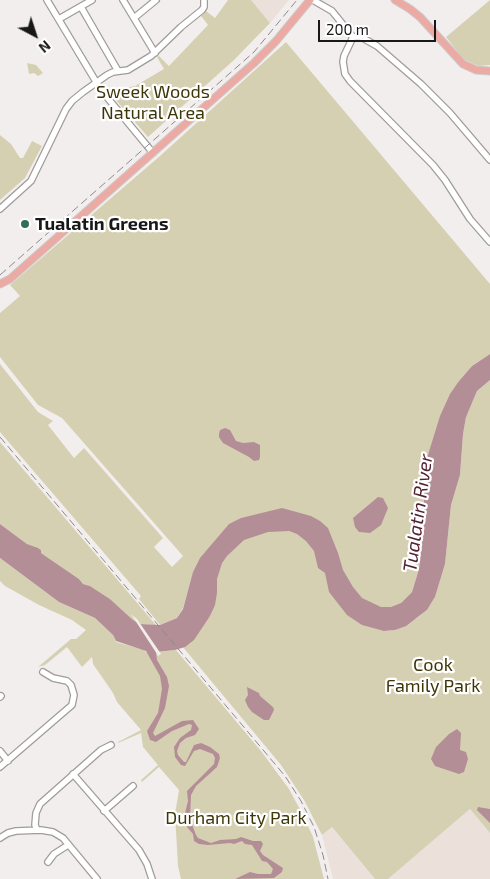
<!DOCTYPE html>
<html>
<head>
<meta charset="utf-8">
<style>
  body { margin:0 }
  #map { position:relative; width:490px; height:879px; overflow:hidden; background:#f2eeed; font-family:"Exo 2",sans-serif }
  canvas { display:block }
  .north { position:absolute; left:10px; top:10px; width:50px; height:50px; -webkit-text-stroke:4px #fff; paint-order:stroke; rotate:140deg; font-size:14px; font-weight:700; line-height:20px; text-align:center; color:#191818 }
  .north::after { content:''; display:block; margin:auto; width:18px; height:22px; background:#191818; clip-path:polygon(50% 0,100% 100%,50% 72%,0 100%) }
  .scale { position:absolute; left:318px; top:20px; width:118px; height:22px; box-sizing:border-box; border:2px solid #191818; border-top:0; padding-left:6px; font-size:15px; line-height:18px; white-space:nowrap; color:#191818; -webkit-text-stroke:4px #fff; paint-order:stroke }
</style>
</head>
<body>
<div id="map">
<canvas width="490" height="879"></canvas>
<div class="north">N</div>
<div class="scale">200 m</div>
</div>
<script>
const context = document.querySelector('canvas').getContext('2d');
context.lineJoin = 'round';
function paint(path, color) {
  context.fillStyle = color;
  context.fill(path, 'evenodd');
}
function shape(rows) {
  const path = new Path2D();
  for (const r of rows) {
    path.moveTo(r[0], r[1]);
    for (let i = 2; i < r.length; i += 2) path.lineTo(r[i], r[i + 1]);
  }
  return path;
}
function stroke(path, color, width, dash) {
  context.strokeStyle = color;
  context.lineWidth = width;
  context.lineCap = dash ? 'butt' : 'round';
  context.setLineDash(dash || []);
  context.stroke(path);
}
function label(font, color, halo, rows, align = 'center') {
  context.font = font + ' "Exo 2",sans-serif';
  context.lineWidth = 4.5;
  context.setLineDash([]);
  context.textBaseline = 'middle';
  context.strokeStyle = halo;
  context.fillStyle = color;
  for (const [text, x, y, turn = 0] of rows) {
    context.save();
    context.translate(x, y);
    context.rotate((+turn || 0) * Math.PI / 180);
    context.textAlign = isNaN(turn) ? turn : align;
    if (halo) context.strokeText(text, 0, 0);
    context.fillText(text, 0, 0);
    context.restore();
  }
}
paint(shape([
  [251,0,289,0,270,23],
  [470,809,490,833,490,879,388,879],
  [332,827,375,879,333,879,322,835]
]), '#ebe0da');
paint(shape([
  [228,0,251,0,270,23,234,60,148,137,108,91,135,86,164,69,157,57,159,56,169,66,208,25,201,16,206,11,215,18],
  [490,0,490,65,478,66,463,59,446,37],
  [286,42,490,284,490,354,472,366,459,381,434,439,427,458,424,477,424,526,419,569,412,592,401,603,385,631,395,630,417,618,427,610,435,597,445,564,451,505,460,475,463,434,466,416,477,391,490,380,490,833,470,809,388,879,375,879,332,827,322,835,304,800,281,765,182,646,210,616,217,593,217,579,194,570,183,608,177,618,160,625,139,599,141,596,0,432,0,364,38,412,53,421,48,425,74,458,84,448,163,538,154,547,172,567,183,556,62,418,38,405,0,357,0,313,20,296,10,285,160,156],
  [27,63,36,65,43,73,38,76,34,73,29,74],
  [0,135,11,144,20,158,23,158,32,141,42,146,25,178,0,200],
  [0,442,156,625,140,624,133,620,110,599,90,586,83,584,79,579,41,553,41,550,27,544,0,524],
  [0,558,59,602,95,618,113,635,116,642,144,650,147,653,176,650,261,751,289,789,303,815,313,837,324,879,181,879,178,866,175,814,179,790,159,767,142,782,141,780,158,765,143,747,141,733,118,743,118,742,141,730,117,702,113,693,93,664,92,657,82,667,67,647,45,665,38,667,71,639,76,639,86,630,72,620,39,605,5,586,0,581]
]), '#d6d0b3');
paint(shape([
  [490,354,490,380,477,391,466,417,463,434,460,475,451,505,445,564,435,597,427,610,406,626,395,630,384,631,362,625,347,615,329,592,325,573,318,568,314,551,306,541,297,534,289,531,268,532,244,540,227,556,222,563,217,579,217,593,215,605,210,616,194,640,185,647,175,650,156,652,157,660,167,677,169,686,165,708,153,733,155,736,182,721,193,720,199,729,195,735,186,738,180,743,177,751,178,755,184,762,186,762,194,745,201,743,210,747,219,754,220,758,217,767,196,786,191,795,190,819,196,835,198,838,211,843,220,840,236,839,241,837,253,841,261,841,263,844,260,851,263,855,283,868,282,872,274,878,235,879,250,872,258,874,271,874,273,869,267,862,262,861,252,845,245,844,242,841,234,844,230,843,208,845,199,844,194,841,193,834,187,827,184,817,188,801,187,791,214,764,215,758,213,754,200,749,194,751,185,766,181,765,175,757,174,747,180,738,191,730,192,725,189,724,172,731,156,742,150,740,147,731,158,713,162,689,160,676,146,651,116,641,113,635,95,618,59,602,0,558,0,524,27,544,38,548,41,550,41,553,79,579,83,584,90,586,110,599,133,620,140,624,160,625,177,618,183,609,193,572,200,558,229,524,241,518,282,508,311,516,320,521,328,528,338,553,343,570,353,587,362,598,381,607,391,607,401,603,412,592,419,569,424,526,424,477,427,458,440,416,450,394,459,381,472,366],
  [225,428,230,430,236,441,243,443,254,442,260,445,260,457,259,460,254,461,249,457,223,443,219,437,219,434,220,430],
  [378,497,383,498,388,508,381,525,370,533,359,532,355,527,353,518],
  [247,687,259,693,260,696,273,707,274,710,269,720,264,720,252,712,248,707,245,700,248,695],
  [457,729,461,733,460,750,466,752,468,759,464,772,459,774,435,766,431,759,436,747,449,734],
  [478,807,490,809,490,823,477,810]
]), '#b48e96');
paint(shape([
  [131,614,137,619,161,654,158,656,157,654]
]), '#f2eeed');
const minor = shape([
  [47,0,101,90,153,153],
  [123,0,155,53],
  [313,0,332,11,353,37,361,37,377,46,421,84,450,113,490,160],
  [81,7,118,71],
  [134,18,156,0],
  [59,19,92,0],
  [353,37,344,56,343,62,345,74,350,81,433,165,445,180,470,219,490,242],
  [0,209,31,181,66,109,72,101,83,92,107,75,113,72,128,70,151,56,181,27,202,10,204,7,204,0],
  [0,697,1,696],
  [0,751,8,761],
  [0,767,72,705,74,695,71,685,67,681,53,678,43,672],
  [73,774,139,850,147,864,152,879],
  [104,811,133,786],
  [37,830,35,825,36,813,40,804,101,750,111,745],
  [0,838,8,833,16,831,41,830,53,832,63,838,97,879],
  [48,862,54,854,68,845]
]);
const major = shape([
  [395,0,410,9,420,17,463,64,476,70,490,71],
  [0,284,10,279,254,63,276,41,310,0]
]);
stroke(minor, '#9f9c9b', 8);
stroke(major, '#ccc', 9);
stroke(minor, '#fff', 5.5);
stroke(major, '#ebaaa3', 7);
stroke(shape([
  [0,275,254,52,297,0],
  [0,437,285,776,301,801,314,827,323,855,328,879]
]), '#8d8a89', 1, [8, 4]);
for (const [x, y, r, color] of [
  [25,224,5,"#326e59"]
]) {
  const dot = new Path2D();
  dot.arc(x, y, r, 0, 2 * Math.PI);
  context.fillStyle = color;
  context.fill(dot);
  stroke(dot, '#fff', 2);
}
label('18px', '#3f3608', '#fff', [
  ["Sweek Woods",153,92],
  ["Natural Area",153,113],
  ["Cook",433,665],
  ["Family Park",433,686],
  ["Durham City Park",236,818]
]);
label('bold 18px', '#191818', '#fff', [
  ["Tualatin Greens",35,224]
], 'left');
label('italic 19px', '#542130', '#fff', [
  ["Tualatin River",418,513,-82]
]);
</script>
</body>
</html>
